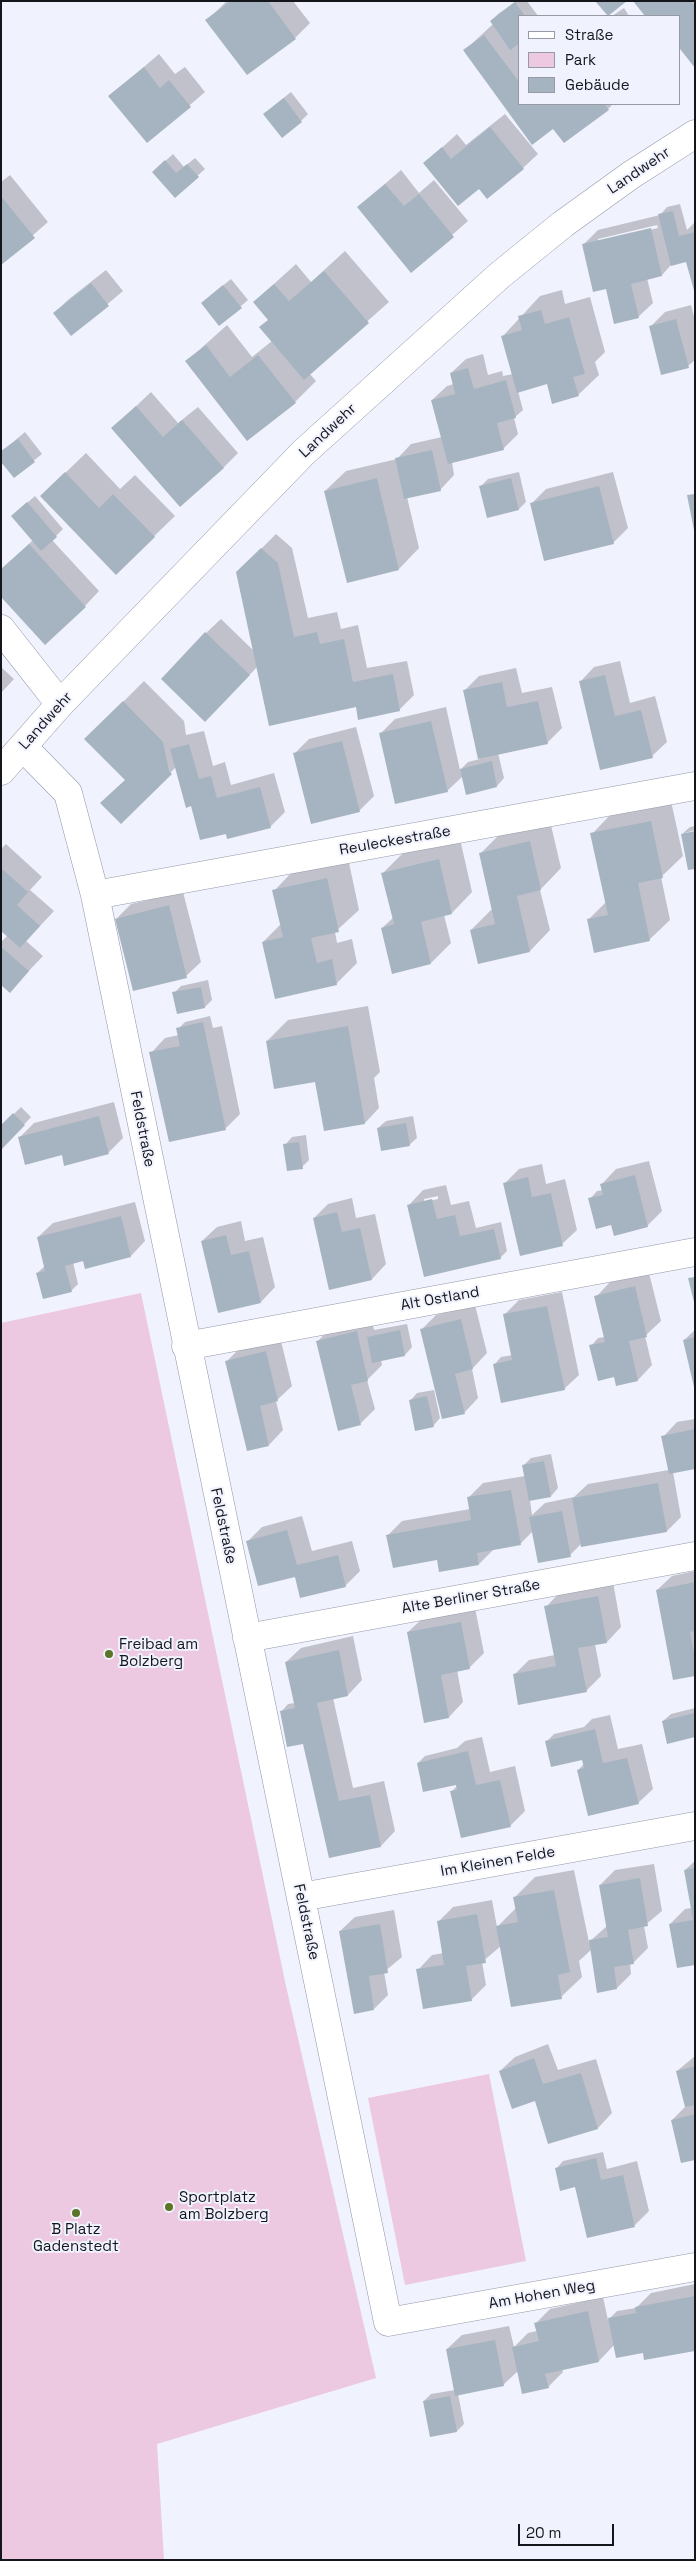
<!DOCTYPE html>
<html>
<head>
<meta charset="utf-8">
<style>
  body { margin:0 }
  #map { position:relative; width:696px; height:2561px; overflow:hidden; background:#f0f2fd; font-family:"Space Grotesk",sans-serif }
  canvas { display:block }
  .frame { position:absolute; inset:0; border:2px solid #15161c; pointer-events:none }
  .legend { position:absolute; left:518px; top:15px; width:162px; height:90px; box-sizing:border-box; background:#f0f2fd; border:1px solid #989aa3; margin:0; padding:6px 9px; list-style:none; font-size:15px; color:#15161c }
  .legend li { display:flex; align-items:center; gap:10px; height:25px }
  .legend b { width:25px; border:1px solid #989aa3 }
  .scale { position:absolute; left:518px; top:2524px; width:96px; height:22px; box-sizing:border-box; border:2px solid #15161c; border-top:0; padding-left:6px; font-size:15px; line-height:18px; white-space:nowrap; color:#15161c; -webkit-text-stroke:4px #f0f2fd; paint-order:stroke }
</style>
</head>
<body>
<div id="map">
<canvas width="696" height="2561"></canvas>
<div class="frame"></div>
<ul class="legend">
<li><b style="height:6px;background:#fff"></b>Straße</li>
<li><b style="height:14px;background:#edc8e1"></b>Park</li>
<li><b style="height:14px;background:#a6b4c1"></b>Gebäude</li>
</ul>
<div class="scale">20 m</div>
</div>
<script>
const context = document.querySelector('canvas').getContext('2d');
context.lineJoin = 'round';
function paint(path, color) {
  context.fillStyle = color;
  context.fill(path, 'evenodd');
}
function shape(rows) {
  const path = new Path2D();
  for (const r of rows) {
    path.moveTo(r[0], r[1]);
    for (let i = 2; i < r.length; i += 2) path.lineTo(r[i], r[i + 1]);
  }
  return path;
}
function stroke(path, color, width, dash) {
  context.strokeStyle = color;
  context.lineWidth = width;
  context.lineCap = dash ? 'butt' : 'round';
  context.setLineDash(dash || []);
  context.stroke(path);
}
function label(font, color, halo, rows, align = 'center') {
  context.font = font + ' "Space Grotesk",sans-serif';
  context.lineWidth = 4;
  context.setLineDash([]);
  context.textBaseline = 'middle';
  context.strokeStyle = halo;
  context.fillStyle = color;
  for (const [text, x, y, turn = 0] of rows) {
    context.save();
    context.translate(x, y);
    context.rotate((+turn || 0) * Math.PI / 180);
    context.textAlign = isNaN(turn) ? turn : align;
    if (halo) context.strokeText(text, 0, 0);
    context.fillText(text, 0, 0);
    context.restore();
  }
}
paint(shape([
  [141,1293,286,1986,376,2378,157,2444,164,2560,1,2560,1,1323],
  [489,2074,526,2261,405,2285,368,2098]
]), '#edc8e1');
paint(shape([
  [227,1,293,1,310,23,295,38,247,74,207,20],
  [516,1,527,1,538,16,520,16,520,104,613,104,608,109,553,127,532,143,464,51,493,24,491,21,498,14],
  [634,1,695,1,695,66,680,47,680,16,646,16],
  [624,8,629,16,612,16],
  [159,54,175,74,185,67,205,92,147,142,110,96],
  [291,92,308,114,301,121,272,107],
  [505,114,538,154,523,168,479,188,425,163,457,134,466,145],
  [173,154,184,167,195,158,205,169,175,196,161,165],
  [401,170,419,193,434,180,468,221,411,271,358,207],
  [10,175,48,222,1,263,1,182],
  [680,204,687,230,695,222,695,291,687,260,672,264,662,275,647,278,653,303,638,317,607,288,583,245,598,230,660,215,667,207],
  [657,225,658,228,598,242,598,239],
  [345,251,389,302,309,373,316,381,295,402,187,361,227,325,252,357,272,341,269,319,254,302,296,264,311,282],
  [106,270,123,291,71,335,54,313,69,299],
  [231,279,248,300,220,324,210,296],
  [562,290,565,304,590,297,605,352,595,362,599,375,578,395,548,383,518,391,523,410,514,418,518,434,503,449,452,462,454,475,440,490,407,497,419,548,399,569,325,491,346,471,397,459,411,444,442,437,432,400,447,386,454,384,451,373,466,359,483,354,488,375,502,371,503,376,513,374,503,336,540,296],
  [691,305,695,320,695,360,688,366,650,327,665,312],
  [151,392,178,423,198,407,238,453,223,468,113,428],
  [25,432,42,454,14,476,1,452],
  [86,453,120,489,135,475,175,516,116,573,62,476],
  [519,472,526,502,519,509,481,486,488,479],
  [613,472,628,528,613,543,531,504,546,489],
  [35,496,63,529,52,540,99,591,85,606,1,570,33,540,20,509],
  [276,534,292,548,308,618,337,612,341,629,358,625,367,668,407,661,414,695,399,710,357,705,258,666,220,706,206,633,221,619,254,651,250,560],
  [620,661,630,703,655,696,667,742,652,756,580,682,594,667],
  [1,667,14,679,1,693],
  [516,668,522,693,552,687,562,728,547,743,498,753,504,778,497,786,467,793,463,776,447,791,380,734,395,719,446,707,460,770,468,762,480,759,465,690,479,676],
  [144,681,184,721,186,735,204,731,213,766,225,762,231,785,274,773,285,812,270,827,227,832,192,805,176,767,121,822,126,779,86,739],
  [356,727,374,796,359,811,295,753,309,739],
  [671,801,683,856,661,877,670,920,649,940,588,920,606,902,592,834,612,813],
  [550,821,561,868,540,890,550,930,530,951,471,930,492,909,480,854,501,833],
  [695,826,695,830,682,834,690,827],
  [460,839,472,892,452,913,444,915,451,943,431,963,382,928,394,917,383,873,403,853],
  [6,844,42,877,30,890,54,911,26,941,43,956,24,976,1,983,1,942,8,935,1,929,1,849],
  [348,858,359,910,335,932,337,943,352,939,357,963,336,984,263,942,281,924,274,891,294,870],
  [183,892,201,962,186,976,116,919,131,904],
  [208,980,212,1000,205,1007,174,993,181,986],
  [368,1006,380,1072,374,1078,379,1108,365,1123,267,1041,288,1020],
  [210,1016,213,1028,222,1026,240,1114,226,1128,151,1053,165,1038,179,1035,178,1029,185,1022],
  [114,1102,123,1138,109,1152,63,1154,19,1138,34,1123],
  [21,1107,31,1117,8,1142,1,1127],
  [413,1116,417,1138,409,1145,378,1128,386,1121],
  [306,1135,309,1160,302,1167,285,1145,292,1137],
  [649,1161,662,1211,647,1226,611,1222,590,1199,597,1191,603,1190,602,1184,616,1169],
  [542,1164,546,1184,565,1179,577,1230,562,1244,504,1184,519,1169],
  [446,1185,451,1205,469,1201,476,1228,501,1222,507,1251,500,1258,468,1265,409,1205,423,1190],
  [438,1196,438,1199,424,1202,424,1199],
  [352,1198,356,1218,375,1214,386,1264,372,1279,330,1289,314,1218,328,1204],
  [135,1202,145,1241,131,1256,86,1267,84,1260,73,1262,78,1284,71,1291,37,1273,45,1266,38,1237,53,1223],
  [241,1221,245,1241,263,1237,275,1287,261,1302,202,1241,217,1227],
  [649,1273,661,1321,645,1336,652,1365,638,1380,591,1346,598,1338,605,1337,596,1297,610,1282],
  [562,1292,579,1375,564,1389,494,1365,501,1357,513,1355,504,1315,519,1300],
  [475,1305,487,1353,472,1369,478,1398,464,1413,422,1329,436,1315],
  [371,1317,374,1330,407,1324,412,1347,405,1355,381,1360,382,1365,367,1380,375,1409,360,1424,318,1341,332,1326],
  [695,1330,695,1385,684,1340],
  [280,1337,292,1386,276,1401,283,1430,269,1445,227,1361,241,1347],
  [434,1390,440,1418,433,1426,410,1401,417,1393],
  [695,1419,695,1468,673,1472,681,1517,667,1531,581,1544,570,1555,533,1531,520,1544,494,1549,479,1564,440,1571,438,1559,388,1535,402,1521,470,1509,468,1498,483,1483,525,1476,523,1466,531,1458,551,1454,558,1488,551,1496,530,1500,532,1515,545,1503,574,1497,588,1484,669,1470,663,1437,677,1422],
  [302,1516,312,1551,352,1541,360,1571,345,1586,296,1575,247,1542,262,1527],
  [695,1571,695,1675,657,1590,672,1576],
  [613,1582,621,1627,607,1642,595,1644,601,1676,586,1691,514,1675,529,1660,555,1655,546,1607,560,1592],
  [475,1608,484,1653,469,1668,457,1670,463,1702,449,1717,425,1721,408,1632,423,1618],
  [353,1636,362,1680,348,1695,333,1698,353,1788,384,1781,395,1831,381,1846,330,1857,304,1741,281,1712,288,1704,295,1703,286,1662,301,1648],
  [695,1708,695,1736,663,1721,671,1714],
  [610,1715,618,1749,642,1744,653,1789,638,1803,578,1770,584,1764,583,1758,547,1741,554,1734,584,1727,592,1719],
  [482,1737,490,1772,515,1766,525,1811,511,1825,462,1837,451,1792,457,1786,456,1782,418,1763,425,1756,457,1748,465,1741],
  [695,1861,695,1964,670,1924,685,1909,692,1908,685,1870],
  [654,1864,662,1911,644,1926,648,1948,633,1963,630,1963,631,1974,617,1988,592,1949,579,1961,582,1977,561,1997,501,1946,482,1962,486,1985,472,1999,424,2008,418,1970,432,1955,444,1953,438,1922,453,1907,492,1900,497,1927,516,1908,514,1898,535,1877,574,1870,589,1942,607,1926,600,1885,615,1870],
  [394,1910,402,1957,384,1972,388,1995,374,2009,340,1931,355,1917],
  [548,2044,558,2070,596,2059,612,2113,598,2128,549,2142,536,2099,500,2071,515,2057],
  [695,2056,695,2159,672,2120,686,2106,677,2071],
  [603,2152,607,2169,637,2161,649,2211,635,2225,556,2169,563,2161],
  [695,2284,695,2350,614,2345,599,2361,562,2369,563,2372,548,2387,518,2371,503,2385,458,2394,464,2424,457,2431,431,2436,424,2401,431,2394,455,2390,447,2349,462,2335,509,2326,514,2347,528,2333,537,2331,536,2323,550,2309,603,2297,608,2320,617,2311,636,2308,651,2293]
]), '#0003');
paint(shape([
  [231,1,268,1,296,39,247,75,205,20],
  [595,1,627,1,608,16],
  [633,1,691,1,695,6,695,68,680,49,680,16,645,16],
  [515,2,525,16,520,16,520,43,510,50,490,21],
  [484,35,520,83,520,104,604,104,609,110,564,143,553,129,532,145,463,50],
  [144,67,160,88,169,80,191,107,147,143,108,96],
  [284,98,302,122,282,138,263,114],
  [490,127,524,169,487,199,479,189,458,206,423,163,442,147,451,159],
  [165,160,176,173,187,164,199,177,175,198,152,172],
  [385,184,404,206,419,194,454,237,411,273,357,207],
  [1,196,35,238,1,265],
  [673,211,679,236,695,232,695,294,686,262,671,266,658,214],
  [651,228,662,276,631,284,639,318,614,324,606,289,593,292,582,244],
  [324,271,369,323,304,380,259,327,268,320,253,302,274,284,289,301],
  [91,283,109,306,71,336,53,313],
  [223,285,242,308,219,326,201,303],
  [541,310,545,324,569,317,585,374,573,377,579,396,552,404,547,384,517,393,501,336,522,330,518,316],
  [676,319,689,368,661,375,649,326],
  [206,345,230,377,258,355,296,403,247,441,185,361],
  [468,368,474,389,506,380,516,418,497,423,504,450,448,464,431,400,455,394,450,373],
  [136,406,163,437,182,420,224,468,180,507,111,428],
  [18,439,35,462,14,478,1,462,1,451],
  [432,450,441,491,404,499,395,458],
  [65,472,99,508,113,494,155,537,116,575,40,496],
  [377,478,399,570,347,583,324,491],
  [511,478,519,510,487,518,479,486],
  [599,486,614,544,544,561,530,503],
  [695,494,695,529,694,530,687,495],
  [27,502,57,537,41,551,11,516],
  [29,544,86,607,45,645,1,597,1,569],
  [261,548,278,563,294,637,317,632,320,644,344,639,353,682,393,674,400,711,358,720,356,707,269,726,236,572],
  [205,632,250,675,205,722,161,679],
  [605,675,615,716,641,710,653,758,600,770,579,681],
  [502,682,507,707,538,701,548,744,478,759,463,690],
  [123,701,163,742,169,771,172,774,121,824,100,803,125,780,84,739],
  [431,721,448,792,395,804,379,733],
  [342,741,360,812,311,824,293,753],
  [189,744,199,779,211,776,217,798,260,787,271,828,227,839,226,834,200,840,191,806,186,808,170,749],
  [492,761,497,787,466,795,460,769],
  [651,821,663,878,638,883,650,941,594,953,587,919,608,915,590,833],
  [695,831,695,869,688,870,681,834],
  [530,841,541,890,517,896,530,952,478,964,470,930,495,924,479,853],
  [439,859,452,914,421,922,431,964,392,974,381,928,394,924,381,873],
  [1,868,28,892,17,905,40,926,20,948,1,931],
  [327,878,339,932,311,938,317,963,332,959,337,985,275,999,262,942,283,937,272,890],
  [169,905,187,978,133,991,115,919],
  [1,947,29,971,10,993,1,985],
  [201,987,205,1008,177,1014,172,992],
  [203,1022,226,1130,169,1142,149,1052,180,1046,176,1028],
  [348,1026,365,1124,324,1131,315,1082,274,1089,266,1041],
  [13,1113,25,1125,1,1150,1,1125],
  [99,1116,109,1154,64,1166,62,1155,25,1165,18,1137],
  [406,1123,410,1146,381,1151,377,1128],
  [299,1142,303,1169,287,1171,283,1144],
  [635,1175,648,1227,614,1236,611,1225,596,1229,588,1198,603,1195,600,1184],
  [528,1177,532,1197,551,1193,563,1246,520,1256,503,1183],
  [432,1199,437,1219,455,1215,460,1236,494,1229,501,1259,424,1277,407,1205],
  [337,1212,342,1232,360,1228,372,1280,329,1290,313,1218],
  [121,1216,131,1257,85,1269,83,1261,65,1266,72,1292,43,1299,36,1273,45,1271,37,1237],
  [226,1235,231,1255,249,1251,261,1303,218,1313,201,1241],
  [695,1277,695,1302,694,1302,688,1278],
  [635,1286,647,1337,629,1341,638,1381,616,1386,614,1377,598,1381,589,1345,605,1342,594,1296],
  [547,1306,565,1390,501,1403,493,1364,512,1360,503,1314],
  [461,1319,473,1369,455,1374,465,1414,442,1419,420,1329],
  [400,1330,405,1356,372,1363,367,1337],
  [357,1331,368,1381,351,1385,361,1425,338,1431,316,1341],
  [695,1337,695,1387,694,1387,683,1340],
  [266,1351,278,1401,260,1406,269,1446,247,1451,225,1361],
  [427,1396,434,1427,415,1431,409,1400],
  [695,1429,695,1469,669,1474,661,1436],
  [544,1461,551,1497,529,1501,522,1465],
  [658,1483,667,1532,581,1547,572,1498],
  [511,1490,521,1545,477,1553,479,1565,439,1572,437,1560,393,1568,386,1535,471,1520,467,1497],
  [562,1511,571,1557,538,1563,529,1517],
  [287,1530,297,1565,338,1555,346,1587,300,1598,295,1577,258,1586,246,1541],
  [695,1582,695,1631,690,1632,695,1658,695,1676,673,1680,656,1590],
  [598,1596,607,1643,578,1648,587,1692,518,1705,513,1674,556,1666,544,1606],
  [461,1622,470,1669,441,1675,449,1718,424,1723,407,1632],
  [339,1650,348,1696,317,1703,339,1801,370,1795,381,1847,329,1858,303,1744,287,1747,280,1711,295,1708,285,1662],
  [695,1713,695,1737,667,1744,662,1721],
  [595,1729,603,1763,627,1758,639,1804,588,1816,577,1770,584,1768,582,1760,551,1767,545,1741],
  [468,1751,476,1785,500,1780,511,1827,461,1838,450,1791,457,1790,456,1785,423,1792,417,1763],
  [695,1868,695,1965,677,1968,669,1924,693,1920,684,1870],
  [640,1878,648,1926,628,1930,634,1964,614,1967,617,1989,597,1993,589,1940,608,1937,599,1885],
  [554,1890,570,1972,558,1975,562,1999,511,2007,496,1926,518,1922,513,1897],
  [477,1914,486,1963,466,1966,472,2001,423,2009,416,1969,444,1965,437,1921],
  [380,1924,388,1973,369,1976,374,2010,354,2014,339,1931],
  [534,2058,543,2084,581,2073,598,2129,548,2144,535,2101,512,2109,499,2071],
  [695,2066,695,2105,685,2107,676,2071],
  [695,2114,695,2160,681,2163,671,2120],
  [596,2158,601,2180,623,2175,635,2227,587,2238,575,2187,560,2191,555,2168],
  [695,2296,695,2351,644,2360,643,2353,616,2358,608,2318,636,2313,635,2307],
  [588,2311,599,2362,545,2374,549,2388,522,2394,512,2347,539,2341,534,2323],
  [495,2340,504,2386,455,2396,446,2349],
  [450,2396,457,2432,430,2437,423,2401]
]), '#a6b4c1');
const street = shape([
  [1,629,60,704],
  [23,747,68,793,95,895,388,2322,695,2267],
  [95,895,695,786],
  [186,1346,695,1252],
  [247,1638,695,1556],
  [301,1897,695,1826]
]);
const secondary = shape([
  [1,771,60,704,304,452,500,275,563,224,631,175,695,134]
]);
stroke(street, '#9498a8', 29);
stroke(secondary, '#9498a8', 29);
stroke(street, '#fff', 28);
stroke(secondary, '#fff', 28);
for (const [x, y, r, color] of [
  [109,1654,5,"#5b7426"],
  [169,2207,5,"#5b7426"],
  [76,2213,5,"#5b7426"]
]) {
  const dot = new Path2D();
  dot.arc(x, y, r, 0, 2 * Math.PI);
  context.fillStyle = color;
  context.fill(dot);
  stroke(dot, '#f0f2fd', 2);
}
label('15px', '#15161c', '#f0f2fd', [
  ["Landwehr",639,171,-34],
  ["Landwehr",328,431,-43],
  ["Landwehr",46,721,-48],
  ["Reuleckestraße",395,841,-10],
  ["Feldstraße",142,1129,79],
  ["Alt Ostland",440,1299,-10],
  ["Feldstraße",223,1526,78],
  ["Alte Berliner Straße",471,1597,-10],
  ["Im Kleinen Felde",498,1862,-10],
  ["Feldstraße",306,1922,78],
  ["Am Hohen Weg",542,2295,-10]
]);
label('15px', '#15161c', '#f0f2fd', [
  ["Freibad am",119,1645],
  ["Bolzberg",119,1662],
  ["Sportplatz",179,2198],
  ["am Bolzberg",179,2215],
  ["B Platz",76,2230,"center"],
  ["Gadenstedt",76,2247,"center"]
], 'left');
</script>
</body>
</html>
